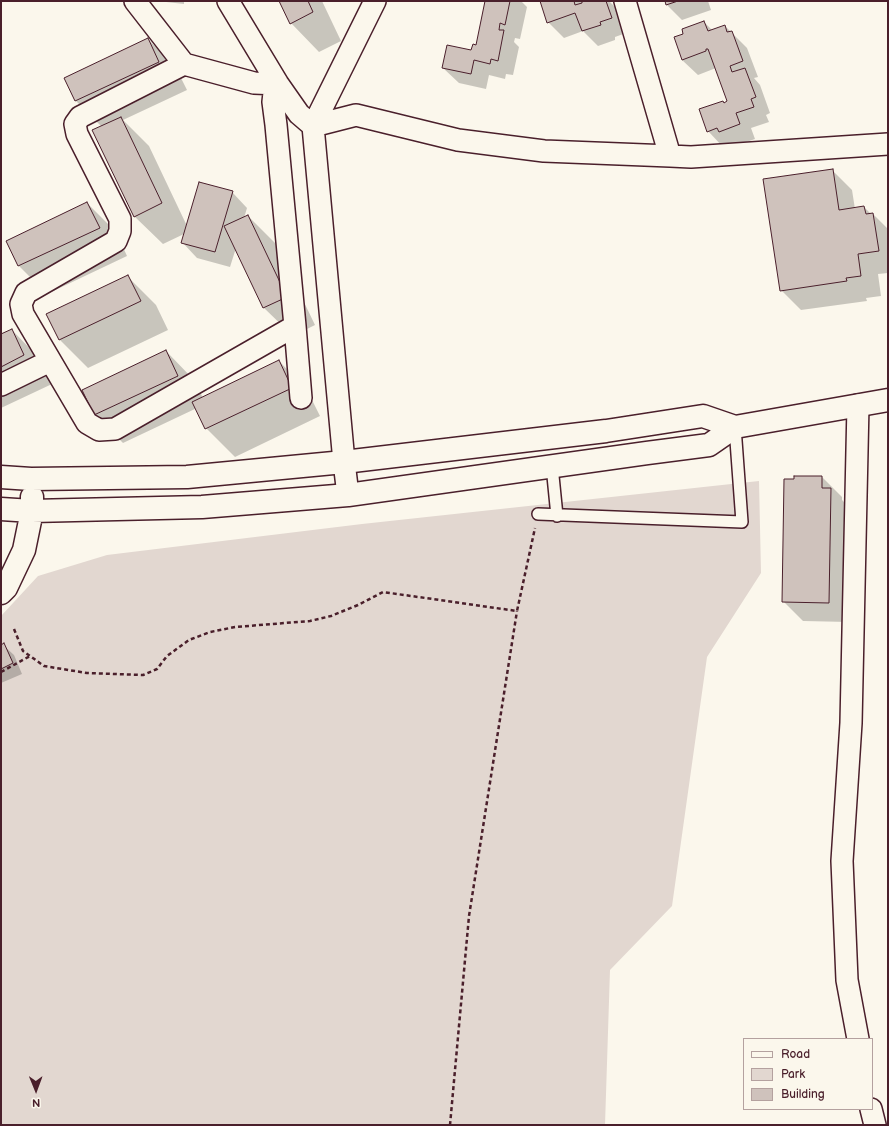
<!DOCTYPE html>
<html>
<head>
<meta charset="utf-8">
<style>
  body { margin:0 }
  #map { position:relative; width:889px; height:1126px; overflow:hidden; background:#fbf7ec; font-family:"Balsamiq Sans",sans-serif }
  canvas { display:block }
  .frame { position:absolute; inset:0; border:2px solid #4a1f2b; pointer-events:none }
  .legend { position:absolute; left:743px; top:1038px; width:130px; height:72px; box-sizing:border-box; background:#fbf7ec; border:1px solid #b4a19f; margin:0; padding:5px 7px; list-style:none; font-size:12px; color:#4a1f2b }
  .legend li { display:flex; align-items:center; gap:8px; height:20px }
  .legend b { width:20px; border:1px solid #b4a19f }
  .north { position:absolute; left:16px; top:1070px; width:40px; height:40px; -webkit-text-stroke:3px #fbf7ec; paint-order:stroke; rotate:179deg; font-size:11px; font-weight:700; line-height:16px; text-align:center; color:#4a1f2b }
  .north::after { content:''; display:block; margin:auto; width:14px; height:18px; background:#4a1f2b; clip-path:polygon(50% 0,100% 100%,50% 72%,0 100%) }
</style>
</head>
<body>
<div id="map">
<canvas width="889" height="1126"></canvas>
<div class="frame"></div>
<ul class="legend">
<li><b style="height:5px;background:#fbf7ec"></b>Road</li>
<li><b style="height:11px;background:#e2d7d0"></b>Park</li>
<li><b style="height:11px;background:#cfc2bc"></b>Building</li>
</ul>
<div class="north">N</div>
</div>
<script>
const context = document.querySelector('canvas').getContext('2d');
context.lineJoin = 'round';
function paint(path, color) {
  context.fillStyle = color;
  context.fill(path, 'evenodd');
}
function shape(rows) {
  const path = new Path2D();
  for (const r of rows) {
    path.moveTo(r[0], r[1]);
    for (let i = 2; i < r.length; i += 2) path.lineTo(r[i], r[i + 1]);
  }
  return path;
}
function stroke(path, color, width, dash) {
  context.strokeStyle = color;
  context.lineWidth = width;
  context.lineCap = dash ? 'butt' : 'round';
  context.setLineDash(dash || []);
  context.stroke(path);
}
paint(shape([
  [759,481,761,573,707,657,672,906,610,970,605,1125,1,1125,1,616,38,576,107,555,362,524]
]), '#e2d7d0');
paint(shape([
  [157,1,184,1,184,4],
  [280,1,322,1,341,41,319,52,291,23],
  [486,1,521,1,527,7,520,39,515,38,514,42,519,47,513,75,506,74,505,79,489,75,486,89,459,83,443,68,472,51,477,47],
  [541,1,609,1,618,10,626,33,615,37,615,40,598,46,583,31,564,38,548,22],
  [666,1,708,1,711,10,682,20,667,5],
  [704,22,712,30,725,26,747,48,758,77,754,78,760,85,770,113,766,115,769,122,751,128,755,139,735,146,732,144,723,147,708,131,723,102,724,103,728,102,716,68,698,75,682,60,685,35],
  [148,39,176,68,187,90,123,120,149,146,187,226,232,192,247,208,244,218,248,216,276,244,315,325,293,336,264,308,236,248,230,267,197,258,182,242,184,234,163,244,134,216,102,127,76,101,65,79],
  [832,170,852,190,855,209,864,207,871,214,873,214,888,229,888,273,878,274,881,296,866,298,867,301,801,310,781,290],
  [87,203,116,232,127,256,47,294,19,266,7,242],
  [128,277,156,305,168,330,88,368,59,339],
  [12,330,40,359,52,384,1,408,1,335],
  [166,351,194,380,203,398,279,361,307,390,320,416,235,457,206,428,197,408,123,443,95,415,83,390],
  [822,477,842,497,842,500,851,509,849,622,803,621,783,601],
  [3,645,14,655,22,674,1,683,1,646]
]), '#0003');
const building = shape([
  [279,1,308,1,313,12,290,24,279,1],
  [485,1,510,1,505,25,500,23,499,30,504,30,498,61,491,59,490,64,474,60,471,74,442,68,447,45,471,50,473,44,476,45,485,1],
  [540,1,574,1,575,5,582,3,582,1,606,1,612,18,600,22,601,25,582,31,575,13,547,23,540,1],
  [665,1,678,1,666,5,665,1],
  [704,21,708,31,725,25,727,32,732,31,743,61,730,66,732,72,745,68,756,97,751,99,754,107,736,113,740,124,719,132,717,128,707,132,699,109,723,101,724,103,727,101,708,49,706,49,706,51,682,60,674,37,683,34,682,29,704,21],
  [148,38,159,62,75,101,64,78,148,38],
  [121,117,162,203,134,217,92,130,121,117],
  [833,169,839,210,864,206,866,214,873,213,879,251,858,254,861,276,846,278,847,281,780,291,763,179,833,169],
  [199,182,233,191,215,252,181,243,199,182],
  [87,202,100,228,18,266,6,241,87,202],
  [248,215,287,297,263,308,224,226,248,215],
  [128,275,141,301,59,340,46,314,128,275],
  [12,329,24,355,1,367,1,334,12,329],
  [166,350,178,376,94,415,82,390,166,350],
  [279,360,292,388,205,429,192,402,279,360],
  [794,476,822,476,822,488,831,488,829,603,782,602,784,479,794,479,794,476],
  [4,643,13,663,1,669,1,645,4,643]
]);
paint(building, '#cfc2bc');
stroke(building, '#4a1f2b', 1);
const service = shape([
  [552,466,557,516],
  [538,514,742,522,735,427]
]);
const minor = shape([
  [135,1,184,64],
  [228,1,278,84,299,114,313,126],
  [625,1,670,156],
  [313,126,356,115,458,140,544,151,670,156,691,157,888,144],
  [295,326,115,429,99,430,87,423,23,314,21,304,26,293,116,241,120,231,120,219,77,134,75,124,80,117,184,64,254,83,278,84,274,93,273,102,276,125,295,326,301,398],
  [1,385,50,361],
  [348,495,344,462,313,126,375,1],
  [858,1039,847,980,842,861,851,723,858,405],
  [871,1109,875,1125]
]);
const secondary = shape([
  [1,477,31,479,187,477,344,462,606,431,703,416,735,427],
  [1,509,32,511,202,507,348,495,647,453,709,445,735,427,888,400],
  [1,593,6,588,24,550,32,511,32,497]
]);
stroke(service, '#4a1f2b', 14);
stroke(minor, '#4a1f2b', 24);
stroke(secondary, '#4a1f2b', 25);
stroke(shape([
  [14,629,23,651,44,666,87,673,143,675,157,669,167,656,189,640,210,632,235,627,310,621,331,616,358,605,383,592,517,611,535,528],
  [1,672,30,656],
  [450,1125,469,916,517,611]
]), '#4a1f2b', 2.5, [4, 3]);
stroke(service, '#fbf7ec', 11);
stroke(minor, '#fbf7ec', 21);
stroke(secondary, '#fbf7ec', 22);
</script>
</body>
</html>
